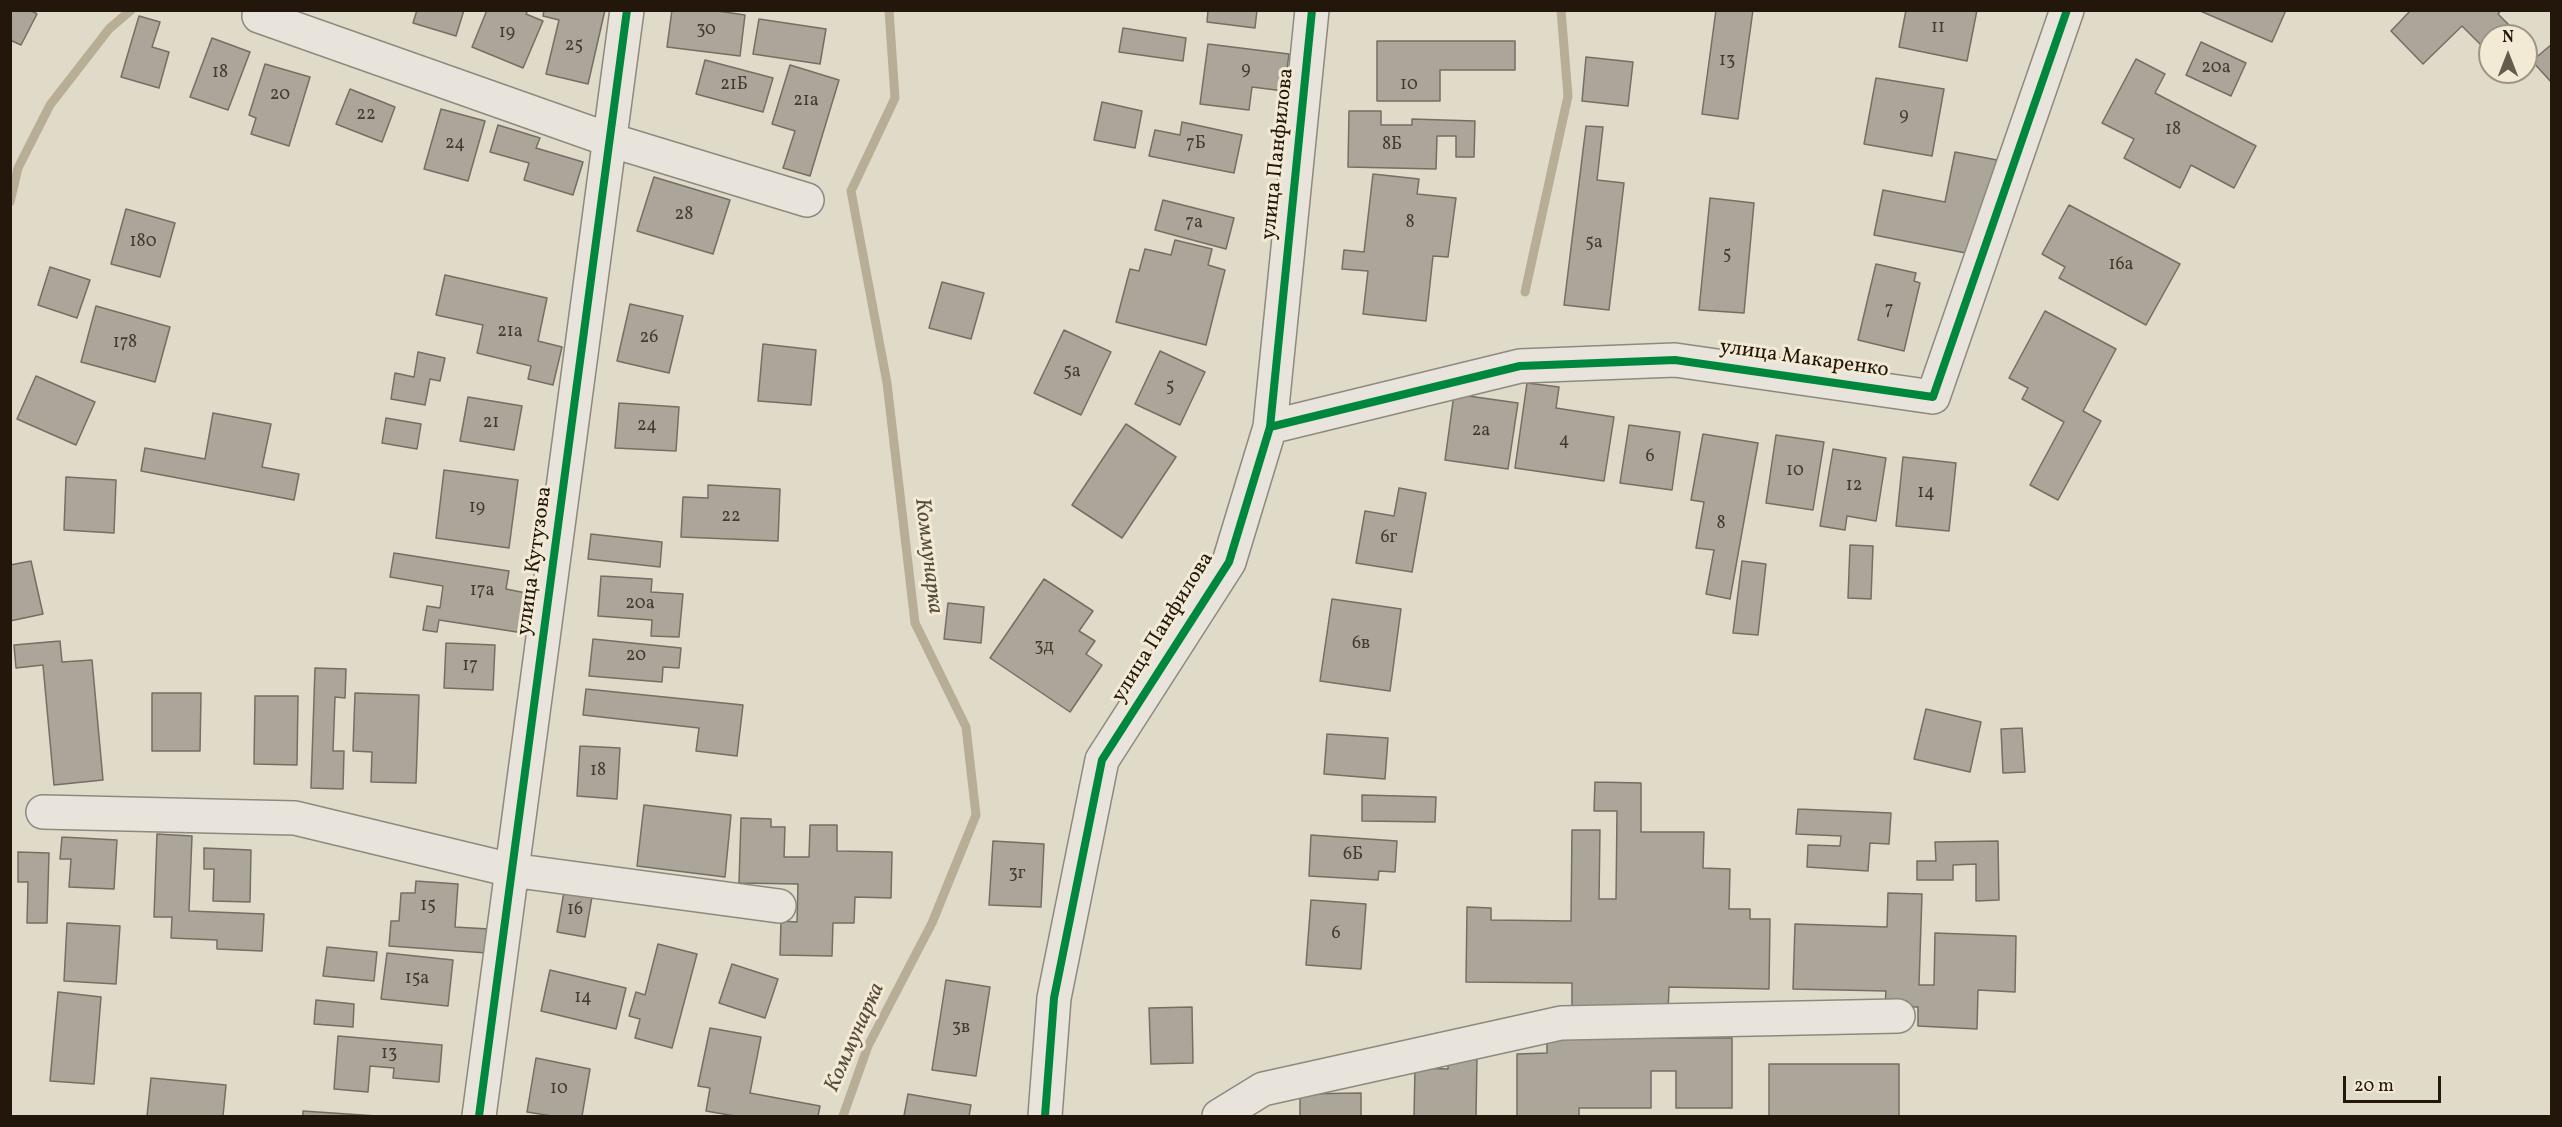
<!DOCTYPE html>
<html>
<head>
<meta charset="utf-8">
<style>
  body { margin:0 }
  #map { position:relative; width:2562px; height:1127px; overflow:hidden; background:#e0dac8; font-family:Vollkorn,serif }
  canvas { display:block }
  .frame { position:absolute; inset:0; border:12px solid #23160a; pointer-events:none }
  .north { position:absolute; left:2478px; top:24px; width:60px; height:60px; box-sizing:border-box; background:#f2ead5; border:2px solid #9f9584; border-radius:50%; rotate:0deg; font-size:16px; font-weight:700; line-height:24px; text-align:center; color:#23160a }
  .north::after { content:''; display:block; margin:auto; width:21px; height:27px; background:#655b4c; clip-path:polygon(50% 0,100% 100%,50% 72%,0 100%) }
  .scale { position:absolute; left:2343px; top:1076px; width:98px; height:27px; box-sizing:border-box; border:3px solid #23160a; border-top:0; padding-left:8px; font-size:18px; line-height:21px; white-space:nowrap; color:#23160a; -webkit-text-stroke:4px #f2ead5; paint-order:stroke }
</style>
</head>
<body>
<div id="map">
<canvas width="2562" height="1127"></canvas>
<div class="frame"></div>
<div class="north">N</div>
<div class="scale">20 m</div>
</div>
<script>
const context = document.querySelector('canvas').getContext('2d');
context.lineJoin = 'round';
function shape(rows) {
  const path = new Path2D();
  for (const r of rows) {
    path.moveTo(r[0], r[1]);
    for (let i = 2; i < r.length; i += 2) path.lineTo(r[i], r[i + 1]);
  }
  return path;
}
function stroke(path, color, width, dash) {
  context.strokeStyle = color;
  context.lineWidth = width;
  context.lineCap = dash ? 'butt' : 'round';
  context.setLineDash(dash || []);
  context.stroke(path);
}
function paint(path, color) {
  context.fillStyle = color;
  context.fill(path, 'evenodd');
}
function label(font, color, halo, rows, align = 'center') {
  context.font = font + ' Vollkorn,serif';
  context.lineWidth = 6;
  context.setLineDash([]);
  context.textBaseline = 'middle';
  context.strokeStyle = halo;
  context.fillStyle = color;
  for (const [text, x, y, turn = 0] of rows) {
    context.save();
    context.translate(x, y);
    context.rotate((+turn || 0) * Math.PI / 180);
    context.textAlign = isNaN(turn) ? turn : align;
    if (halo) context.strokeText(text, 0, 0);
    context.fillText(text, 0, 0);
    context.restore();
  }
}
stroke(shape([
  [10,202,18,168,50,105,109,29,131,10],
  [1525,292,1568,96,1561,10],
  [843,1116,868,1046,932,923,976,815,966,727,915,623,887,383,851,191,895,98,889,10]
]), '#b8ae96', 9);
const building = shape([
  [10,10,30,10,37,14,21,45,10,40,10,10],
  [417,10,464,10,456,36,413,23,417,10],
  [487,10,528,10,526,14,543,21,523,68,472,47,487,10],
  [544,10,605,10,588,84,546,74,559,20,543,16,544,10],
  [672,10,711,10,745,15,740,56,667,47,672,10],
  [1208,10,1257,10,1255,28,1207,22,1208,10],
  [1716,10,1753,10,1738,119,1702,114,1716,10],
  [1906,10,1977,10,1967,61,1899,47,1906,10],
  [2198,10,2286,10,2272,42,2198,10],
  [2411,10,2501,10,2498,14,2515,31,2510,36,2490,36,2490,54,2462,26,2423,64,2391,31,2411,10],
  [139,16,160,22,152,47,169,52,159,88,121,77,139,16],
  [759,19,826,29,820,64,753,54,759,19],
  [1123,28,1186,38,1183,61,1119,52,1123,28],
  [212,38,250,52,228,110,190,97,212,38],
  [1377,41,1515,41,1515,70,1440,70,1440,101,1377,101,1377,41],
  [2201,42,2246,63,2231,96,2186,75,2201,42],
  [1208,44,1289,54,1284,91,1252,87,1249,110,1200,104,1208,44],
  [2552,44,2552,83,2532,61,2552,44],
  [1586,57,1633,62,1628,106,1582,101,1586,57],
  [2136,59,2165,74,2155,93,2256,146,2234,188,2191,165,2180,188,2124,158,2134,139,2102,123,2136,59],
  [705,60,773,78,763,112,696,94,705,60],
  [265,64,310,77,289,146,251,134,256,118,249,115,265,64],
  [790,65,839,80,810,176,783,168,795,131,772,124,790,65],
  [1876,78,1944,89,1932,156,1864,144,1876,78],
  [350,89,395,107,382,142,336,124,350,89],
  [1102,102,1142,111,1135,148,1094,140,1102,102],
  [441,109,485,121,468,181,424,169,441,109],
  [1349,111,1381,111,1381,125,1412,125,1412,119,1475,121,1474,157,1456,157,1456,136,1437,136,1436,169,1348,167,1349,111],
  [1182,122,1242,135,1234,173,1149,156,1155,130,1180,135,1182,122],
  [498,125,540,138,536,148,583,162,573,195,524,180,529,163,490,152,498,125],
  [1586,126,1603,127,1597,180,1624,183,1609,310,1564,305,1586,126],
  [1955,152,1997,160,1986,216,1979,214,1971,254,1874,235,1883,190,1945,202,1955,152],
  [1373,174,1419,179,1417,194,1456,198,1448,257,1433,256,1426,321,1363,314,1368,271,1342,269,1344,250,1364,252,1373,174],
  [654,177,730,200,713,254,637,231,654,177],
  [1710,198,1754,203,1744,313,1699,310,1710,198],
  [1163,200,1234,218,1226,249,1155,230,1163,200],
  [2069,205,2180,264,2146,325,2059,278,2065,267,2042,254,2069,205],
  [126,209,175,223,160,277,111,264,126,209],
  [1175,240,1212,249,1208,265,1225,270,1206,345,1116,322,1130,269,1139,271,1145,249,1171,255,1175,240],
  [1876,264,1916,273,1914,281,1920,283,1904,351,1858,340,1876,264],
  [50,267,90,280,77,318,38,305,50,267],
  [445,275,547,298,538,341,562,347,553,385,528,379,531,366,477,353,483,325,436,315,445,275],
  [942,282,984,293,971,339,929,328,942,282],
  [630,304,683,316,669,373,617,361,630,304],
  [96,306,170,327,155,382,81,362,96,306],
  [2045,311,2116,349,2083,411,2101,421,2058,500,2030,485,2064,422,2022,399,2028,388,2009,378,2045,311],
  [1064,330,1111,352,1081,415,1034,393,1064,330],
  [763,344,816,350,811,405,758,401,763,344],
  [1160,351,1205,372,1180,425,1135,404,1160,351],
  [418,352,445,358,440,381,430,379,425,405,391,399,395,373,414,377,418,352],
  [36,376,95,402,76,445,17,419,36,376],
  [1527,383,1559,387,1556,408,1614,417,1604,481,1515,468,1527,383],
  [1454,394,1518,403,1508,469,1445,460,1454,394],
  [468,397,522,406,514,450,460,441,468,397],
  [619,403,679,407,676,451,615,448,619,403],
  [213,413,271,424,262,467,299,474,294,500,141,471,145,448,205,459,213,413],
  [386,418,421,424,417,449,382,443,386,418],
  [1126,424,1176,457,1122,538,1072,505,1126,424],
  [1629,425,1680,432,1672,490,1620,483,1629,425],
  [1703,434,1758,443,1730,599,1706,594,1714,550,1696,548,1704,502,1691,500,1703,434],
  [1776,435,1824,442,1813,510,1766,503,1776,435],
  [1833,449,1886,458,1876,521,1847,516,1845,530,1820,526,1833,449],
  [1903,457,1956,463,1949,531,1896,526,1903,457],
  [444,470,518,480,509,548,436,538,444,470],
  [66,477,116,480,114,533,64,530,66,477],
  [708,485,780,489,778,541,681,537,683,497,708,498,708,485],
  [1399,488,1426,493,1412,572,1356,563,1365,511,1394,516,1399,488],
  [591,534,662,542,660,567,588,559,591,534],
  [1850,545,1873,546,1871,599,1848,598,1850,545],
  [394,553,509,571,506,589,536,595,530,634,439,620,437,632,423,630,427,606,440,608,443,586,390,577,394,553],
  [31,561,43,614,10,621,10,565,31,561],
  [1742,561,1766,564,1758,635,1733,633,1742,561],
  [601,576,652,579,651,592,683,594,679,637,651,636,652,620,598,616,601,576],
  [1044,579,1093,611,1079,631,1095,641,1086,654,1102,665,1070,712,990,658,1044,579],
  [1332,599,1401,609,1390,691,1320,681,1332,599],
  [948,603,984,607,981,643,944,639,948,603],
  [593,639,681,648,679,668,663,667,662,682,589,676,593,639],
  [60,641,62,662,92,660,103,780,54,785,43,665,16,668,14,645,60,641],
  [446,643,495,645,493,690,444,688,446,643],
  [315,668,346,669,345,698,335,697,333,751,344,751,343,789,311,788,315,668],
  [586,689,743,705,737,756,696,751,699,728,583,715,586,689],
  [152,693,201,693,200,751,152,751,152,693],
  [355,693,419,695,416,783,371,782,372,752,353,751,355,693],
  [255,696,298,696,297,765,254,764,255,696],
  [1926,709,1981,722,1970,772,1914,759,1926,709],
  [2022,728,2025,772,2003,773,2001,729,2022,728],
  [1327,734,1388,738,1385,779,1324,774,1327,734],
  [580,746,620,748,617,799,577,796,580,746],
  [1595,782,1641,783,1641,832,1704,832,1703,868,1730,869,1729,909,1750,909,1750,919,1770,919,1769,989,1669,987,1668,1013,1572,1012,1572,983,1466,982,1467,907,1491,908,1491,920,1571,921,1572,830,1600,830,1599,899,1616,899,1617,811,1594,811,1595,782],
  [1362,795,1436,797,1435,822,1362,821,1362,795],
  [644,805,731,815,725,877,637,866,644,805],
  [1798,809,1891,813,1889,844,1870,843,1868,871,1807,867,1808,845,1840,846,1841,836,1796,834,1798,809],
  [741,818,771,819,771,827,785,827,784,857,809,857,810,825,837,825,837,851,892,852,891,898,855,897,854,923,833,923,832,956,780,955,781,921,797,922,798,884,739,883,741,818],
  [157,834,192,836,189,911,264,914,262,951,217,949,217,940,171,938,172,917,154,917,157,834],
  [1311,835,1397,841,1395,872,1379,871,1378,880,1309,876,1311,835],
  [62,837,117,840,114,889,69,887,71,859,60,859,62,837],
  [993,841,1044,844,1041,907,989,905,993,841],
  [1998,841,1999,900,1976,901,1976,864,1953,865,1953,880,1917,880,1917,861,1936,861,1935,842,1998,841],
  [204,848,251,850,250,902,213,901,214,869,204,869,204,848],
  [18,852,49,853,47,923,27,923,28,882,18,882,18,852],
  [416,881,458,884,455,927,489,929,487,953,389,946,391,921,399,921,401,893,415,893,416,881],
  [565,886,593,891,585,937,557,932,565,886],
  [1888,893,1922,894,1919,985,1934,985,1935,933,2016,936,2015,992,1978,990,1977,1029,1918,1026,1918,1007,1885,1006,1886,991,1793,989,1795,924,1887,927,1888,893],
  [1311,900,1366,904,1361,969,1306,965,1311,900],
  [67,923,120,926,116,984,64,981,67,923],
  [658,944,697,954,672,1048,635,1038,640,1019,629,1016,636,992,645,995,658,944],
  [327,947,377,952,374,981,323,976,327,947],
  [387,953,453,960,448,1006,381,999,387,953],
  [732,964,778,979,765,1018,719,1003,732,964],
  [550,970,626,988,616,1029,541,1011,550,970],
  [946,980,990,987,976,1076,932,1070,946,980],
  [58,992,101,997,94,1084,50,1081,58,992],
  [316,1000,354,1004,353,1027,314,1024,316,1000],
  [1192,1007,1193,1063,1151,1064,1149,1008,1192,1007],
  [710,1028,761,1037,750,1093,820,1106,818,1116,735,1116,706,1111,710,1088,698,1086,710,1028],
  [338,1036,442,1045,439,1082,393,1078,394,1068,370,1066,368,1092,334,1089,338,1036],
  [1547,1038,1732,1038,1732,1108,1676,1108,1676,1071,1651,1071,1651,1108,1579,1108,1579,1116,1517,1116,1517,1054,1547,1053,1547,1038],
  [1448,1056,1477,1056,1476,1116,1414,1116,1415,1068,1448,1069,1448,1056],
  [536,1058,590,1069,582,1116,552,1116,527,1112,536,1058],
  [1769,1064,1899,1064,1899,1116,1769,1116,1769,1064],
  [151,1078,226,1085,223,1116,147,1116,151,1078],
  [1361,1093,1361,1116,1300,1116,1300,1094,1361,1093],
  [908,1094,971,1105,969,1116,904,1116,908,1094],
  [303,1111,377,1116,303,1116,303,1111]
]);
paint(building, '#aba699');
stroke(building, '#746e64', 1.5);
const minor = shape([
  [259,16,610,140,807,200],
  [1270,427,1520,366,1675,360,1933,397,2067,10],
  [43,812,295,818,511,870,779,906],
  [479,1116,627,10],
  [1045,1116,1054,998,1102,760,1229,562,1270,427,1312,10],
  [1219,1116,1263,1089,1561,1023,1898,1016]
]);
stroke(minor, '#8e897e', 36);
stroke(minor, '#e8e4db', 33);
stroke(shape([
  [1270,427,1520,366,1675,360,1933,397,2067,10],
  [479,1116,627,10],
  [1045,1116,1054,998,1102,760,1229,562,1270,427,1312,10]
]), '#00873e', 8);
label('18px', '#453a2e', null, [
  ["11",1938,29],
  ["30",706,31],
  ["19",507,34],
  ["25",574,47],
  ["13",1727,62],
  ["20а",2216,69],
  ["9",1246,71],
  ["18",220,74],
  ["21Б",734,86],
  ["10",1409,86],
  ["20",280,96],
  ["21а",806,102],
  ["22",366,116],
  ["9",1904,117],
  ["18",2173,131],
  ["24",455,145],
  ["7Б",1196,145],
  ["8Б",1392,146],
  ["28",684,216],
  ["7а",1194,224],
  ["8",1410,224],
  ["180",143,243],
  ["5а",1594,244],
  ["5",1727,256],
  ["16а",2121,266],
  ["7",1889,311],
  ["21а",510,333],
  ["26",649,339],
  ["178",125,344],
  ["5а",1072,373],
  ["5",1170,388],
  ["21",491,424],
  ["24",647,427],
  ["2а",1481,432],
  ["4",1564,442],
  ["6",1650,458],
  ["10",1795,472],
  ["12",1854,487],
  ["14",1926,494],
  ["19",477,509],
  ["22",731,518],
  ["8",1721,525],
  ["6г",1389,539],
  ["17а",482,592],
  ["20а",640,605],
  ["6в",1361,645],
  ["3д",1044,648],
  ["20",636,657],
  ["17",470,667],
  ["18",598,772],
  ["6Б",1353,856],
  ["3г",1017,875],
  ["15",428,907],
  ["16",575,911],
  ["6",1336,935],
  ["15а",417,980],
  ["14",583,999],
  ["3в",961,1029],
  ["13",389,1055],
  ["10",559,1090]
]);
label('21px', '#23160a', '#f2ead5', [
  ["улица Панфилова",1279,154,-84],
  ["улица Макаренко",1804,360,8],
  ["улица Кутузова",536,561,-82],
  ["улица Панфилова",1164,628,-58]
]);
label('italic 22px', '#584b3a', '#f2ead5', [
  ["Коммунарка",927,556,83],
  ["Коммунарка",856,1038,-66]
]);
</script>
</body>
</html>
